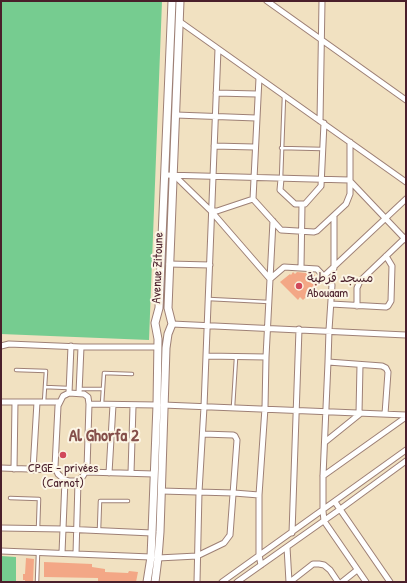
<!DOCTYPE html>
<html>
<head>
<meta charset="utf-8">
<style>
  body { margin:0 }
  #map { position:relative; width:407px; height:583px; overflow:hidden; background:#f1e1c1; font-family:"Patrick Hand",sans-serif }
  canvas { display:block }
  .frame { position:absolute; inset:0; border:2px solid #4a1f2b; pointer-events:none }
</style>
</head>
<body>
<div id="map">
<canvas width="407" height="583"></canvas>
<div class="frame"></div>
</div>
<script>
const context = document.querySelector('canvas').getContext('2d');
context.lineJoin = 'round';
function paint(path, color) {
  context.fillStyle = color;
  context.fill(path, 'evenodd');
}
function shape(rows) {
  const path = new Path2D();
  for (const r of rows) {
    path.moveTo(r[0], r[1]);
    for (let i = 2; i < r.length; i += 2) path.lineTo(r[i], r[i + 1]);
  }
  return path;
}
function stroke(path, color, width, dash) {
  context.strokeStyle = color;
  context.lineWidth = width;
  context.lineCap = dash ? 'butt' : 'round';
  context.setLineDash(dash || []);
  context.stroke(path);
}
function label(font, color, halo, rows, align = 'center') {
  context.font = font + ' "Patrick Hand","Playpen Sans Arabic",sans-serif';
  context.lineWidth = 4;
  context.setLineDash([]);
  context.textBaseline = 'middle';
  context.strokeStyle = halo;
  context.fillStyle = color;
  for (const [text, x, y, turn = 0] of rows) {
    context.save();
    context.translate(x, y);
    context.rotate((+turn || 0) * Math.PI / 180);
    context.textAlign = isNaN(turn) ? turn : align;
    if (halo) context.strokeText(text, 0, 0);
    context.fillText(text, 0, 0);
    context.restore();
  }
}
paint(shape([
  [1,1,162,1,149,340,1,334],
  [1,556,16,557,16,582,1,582]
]), '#76cc90');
paint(shape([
  [293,272,295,274,297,272,314,274,320,284,303,300,300,297,298,300,280,282,290,274,291,275],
  [26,558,34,559,33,582,25,582,25,580,23,580,23,574,25,574],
  [44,562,92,564,92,567,105,569,105,572,128,573,129,571,138,572,136,582,98,582,98,578,44,577]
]), '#f3a786');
const lane = shape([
  [281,148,322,149],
  [281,179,284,96],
  [209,299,269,302],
  [16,370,46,371,44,402],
  [45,387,68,388],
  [80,389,103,389],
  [102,404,104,373,132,374],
  [233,407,236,358],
  [10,498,39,499,38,529],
  [99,530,100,501,128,501],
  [37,582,38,553]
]);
const street = shape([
  [267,1,406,100],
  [179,21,406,182],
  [259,78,253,199,281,230,314,232,317,231,346,204,350,194,350,142],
  [216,93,257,94],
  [176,115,256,118],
  [320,121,322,1],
  [214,146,254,147],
  [165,175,349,180,406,240],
  [174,175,211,211,270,279],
  [281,179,280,190,295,204,305,204,321,186,324,123],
  [211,211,217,211,253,199],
  [169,264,210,265],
  [301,267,302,204],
  [334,268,334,217],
  [324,276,406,199],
  [270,279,284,267,317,269,332,285,329,330,328,362,323,476,323,511,324,521,366,582],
  [331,304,386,307,388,306,391,301,392,266,386,256],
  [357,306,357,288,360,281,406,237],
  [172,324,406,335],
  [1,346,9,344,81,347,158,347],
  [71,346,69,393,84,394,88,397,89,404,87,469,83,476,78,481,76,554],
  [206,356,266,357],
  [328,362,382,366,386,368,388,372,385,414],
  [69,393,63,396,58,406,55,467,58,474,65,480,69,481,78,481],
  [79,393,81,347],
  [1,402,59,402],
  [89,404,157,405],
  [163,405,406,415],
  [359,413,360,365],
  [325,442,361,413],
  [1,468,56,470],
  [14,469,15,402],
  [33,470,37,402],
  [86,472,154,474],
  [109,473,113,405],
  [131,473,133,406],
  [323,476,406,417],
  [161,491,234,493,259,495],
  [335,502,390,582],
  [1,528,63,529,152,533],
  [292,533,299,329],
  [287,547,289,582],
  [1,551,151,557],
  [62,553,65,480],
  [158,558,197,556,224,543,230,535,237,440,235,436,233,435,203,434],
  [261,565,259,555,259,495,265,408,266,357,273,221],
  [197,582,199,492,204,407,218,49],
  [222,582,406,450],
  [237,582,339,510,406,461],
  [290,582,313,564,319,564,324,565,330,570,338,582],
  [342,582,357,570]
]);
const secondary = shape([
  [147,582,151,557,152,533,157,405,158,339,155,323,159,308,172,1],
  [155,582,158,558,160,532,166,348,168,334,172,324,168,308,180,1]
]);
stroke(lane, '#9e8076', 4.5);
stroke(street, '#9e8076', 7);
stroke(secondary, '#9e8076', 9);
stroke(lane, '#fff', 2.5);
stroke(street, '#fff', 5);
stroke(secondary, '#fff', 7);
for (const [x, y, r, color] of [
  [299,286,4,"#d1495b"],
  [63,455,4,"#d1495b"]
]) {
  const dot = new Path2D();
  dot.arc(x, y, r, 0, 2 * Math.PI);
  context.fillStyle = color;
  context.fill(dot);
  stroke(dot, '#fcf5e5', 1.5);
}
label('13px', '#4a1f2b', '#fcf5e5', [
  ["Avenue Zitoune",158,268,-88]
]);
label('13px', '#4a1f2b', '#fcf5e5', [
  ["مسجد قرطبة",307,279],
  ["Abouaam",307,294],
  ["CPGE - privées",63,469,"center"],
  ["(Carnot)",63,484,"center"]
], 'left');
label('bold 17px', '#854f4b', '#fcf5e5', [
  ["Al Ghorfa 2",104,436]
]);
</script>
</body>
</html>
